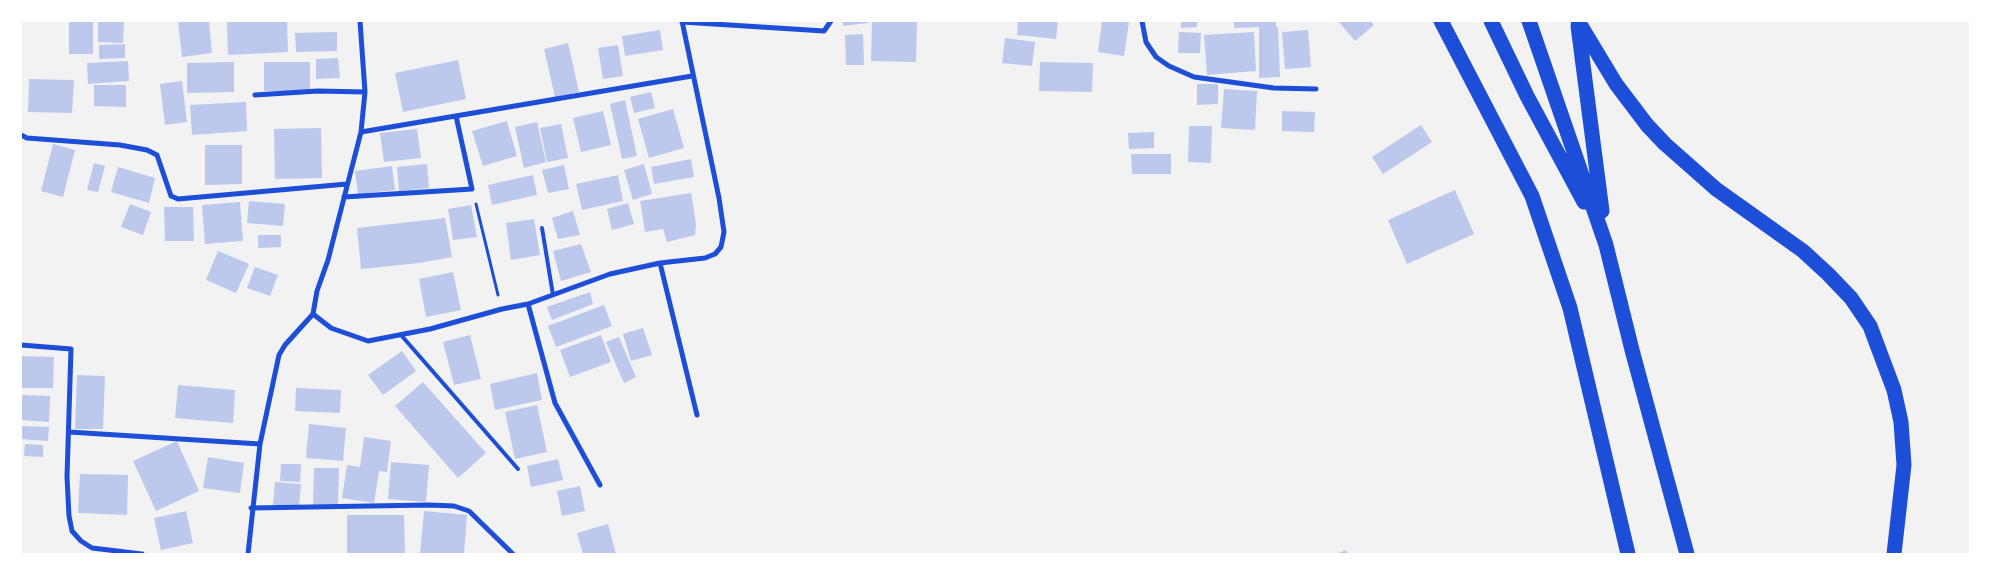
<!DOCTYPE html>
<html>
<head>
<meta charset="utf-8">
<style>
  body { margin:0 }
  #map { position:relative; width:1991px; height:575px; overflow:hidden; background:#f2f2f2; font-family:Mulish,sans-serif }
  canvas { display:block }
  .frame { position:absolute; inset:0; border:22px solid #fff; pointer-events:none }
</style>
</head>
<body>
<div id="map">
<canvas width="1991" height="575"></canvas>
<div class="frame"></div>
</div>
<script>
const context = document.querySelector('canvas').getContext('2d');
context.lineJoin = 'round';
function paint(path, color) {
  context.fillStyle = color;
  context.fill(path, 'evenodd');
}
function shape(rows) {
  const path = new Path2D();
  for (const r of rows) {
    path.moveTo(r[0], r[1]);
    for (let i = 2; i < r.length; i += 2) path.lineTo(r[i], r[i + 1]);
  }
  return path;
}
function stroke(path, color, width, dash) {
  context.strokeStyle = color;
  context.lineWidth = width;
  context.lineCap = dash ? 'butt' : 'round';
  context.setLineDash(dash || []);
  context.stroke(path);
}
paint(shape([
  [69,21,93,21,93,54,69,54],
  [98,21,124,21,123,43,98,42],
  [178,21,209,21,212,53,182,57],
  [227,21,287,21,288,52,228,55],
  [843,21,868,21,868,23,843,26],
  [872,21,917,21,916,62,871,61],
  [1018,21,1058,21,1056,39,1017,35],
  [1102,21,1129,22,1124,56,1098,52],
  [1181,21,1197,21,1197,27,1181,28],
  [1234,21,1276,21,1276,27,1278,27,1280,77,1259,78,1259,27,1234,28],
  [1338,21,1371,21,1374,25,1355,41],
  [660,30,663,50,625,56,622,36],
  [1308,30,1311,67,1285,69,1282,32],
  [337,32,337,51,296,52,295,33],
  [1179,32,1201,33,1200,53,1178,53],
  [1254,32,1256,71,1207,75,1204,35],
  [863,34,864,65,846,65,845,35],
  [1005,38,1035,42,1032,66,1002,63],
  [568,43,579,92,555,97,544,49],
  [125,44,125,58,99,59,99,45],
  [618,45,623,76,603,79,598,48],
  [338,58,340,78,316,79,316,59],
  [458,60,466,99,403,112,395,73],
  [128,61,129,81,88,84,87,63],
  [234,62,234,92,187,93,187,63],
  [264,62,310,62,310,91,264,91],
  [1040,62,1093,63,1092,92,1039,91],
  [29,79,74,80,72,113,28,112],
  [182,81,187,122,165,125,160,84],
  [1197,84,1218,84,1218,104,1197,105],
  [94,85,126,85,126,107,94,106],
  [1224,89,1257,91,1255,130,1221,128],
  [651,92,655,108,634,113,630,97],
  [625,100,637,156,622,159,610,104],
  [246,102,247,131,192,135,190,105],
  [673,109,684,148,649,158,638,119],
  [603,111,611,145,581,152,573,118],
  [1282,111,1315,112,1314,132,1282,131],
  [507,121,517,156,483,166,472,131],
  [537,122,546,162,524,168,515,127],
  [561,124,568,158,547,162,540,128],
  [1421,125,1432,142,1383,174,1372,157],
  [1189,126,1212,126,1211,163,1188,162],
  [321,128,322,178,275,179,274,129],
  [417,129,421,158,384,162,380,133],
  [1154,132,1154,148,1129,149,1128,133],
  [53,144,75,150,63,197,41,191],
  [205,145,242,145,242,184,205,185],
  [1131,154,1171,154,1171,174,1132,174],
  [691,159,694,177,654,184,651,167],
  [94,163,105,166,98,192,87,190],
  [427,164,429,188,399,191,397,167],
  [644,164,652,194,633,200,624,170],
  [564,165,569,189,548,193,542,170],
  [392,166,395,190,358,194,355,171],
  [118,167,155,178,149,203,111,192],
  [533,175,537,195,492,205,488,185],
  [618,175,623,201,582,210,576,184],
  [1455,190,1474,234,1407,264,1388,220],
  [691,193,696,224,695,235,667,242,663,229,645,232,640,201],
  [249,201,285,204,283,226,247,223],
  [240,202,243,241,205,244,202,205],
  [628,203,634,224,612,230,607,209],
  [130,204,151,212,143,235,121,227],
  [471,205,477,237,453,240,448,209],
  [164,207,193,207,194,241,165,241],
  [573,211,580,235,558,239,552,218],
  [445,218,452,257,419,263,361,269,357,228],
  [534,219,540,255,511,260,506,223],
  [258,235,281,235,281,247,258,248],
  [581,244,591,272,561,281,553,251],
  [218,251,249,264,236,293,206,280],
  [255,267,278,275,270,296,247,288],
  [453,272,461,310,426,317,419,279],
  [590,292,593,304,552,320,547,307],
  [604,305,612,326,556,347,548,326],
  [643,328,652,355,631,361,623,334],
  [470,335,481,379,454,385,443,342],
  [601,335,611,362,570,377,560,350],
  [619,337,636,377,624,383,606,342],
  [402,351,416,371,383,395,368,375],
  [21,356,54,357,53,388,21,388],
  [537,373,542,400,495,410,490,384],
  [77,375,105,376,103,429,75,429],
  [423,382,486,453,458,478,395,406],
  [178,385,235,390,233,423,175,418],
  [296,388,341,390,340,413,295,411],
  [21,395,50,396,49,422,21,420],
  [537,405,547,452,515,459,505,412],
  [309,424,346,428,343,461,306,458],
  [21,426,49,427,48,441,21,439],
  [364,437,391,441,387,472,379,471,374,503,342,498,347,465,360,467],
  [177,441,199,491,156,511,133,461],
  [25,444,43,445,43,457,24,456],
  [208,457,244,463,240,493,203,488],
  [558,459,563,480,531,487,527,466],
  [391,462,429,465,426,502,388,499],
  [281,464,301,464,300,482,280,481],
  [314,468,339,468,338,505,313,505],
  [80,474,128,475,127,515,78,513],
  [275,482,301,484,299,507,273,505],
  [580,486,585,511,562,516,557,491],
  [186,511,193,543,161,550,154,518],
  [424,511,467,515,464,554,420,554],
  [347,515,404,515,405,554,347,554],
  [608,524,616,554,583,554,577,533],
  [1346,550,1348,554,1336,554]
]), '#bdc9ec');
stroke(shape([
  [476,204,498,295]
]), '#1d4ed8', 3);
stroke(shape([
  [542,228,553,295],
  [401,335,518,469]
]), '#1d4ed8', 4);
stroke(shape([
  [1142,21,1146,42,1156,57,1169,66,1194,77,1274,88,1316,89],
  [682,22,824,31,831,21],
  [255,95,318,91,365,92],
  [361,132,692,76],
  [21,135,27,138,120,145,147,150,157,155,171,196,178,199,347,184],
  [344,197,472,189,456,116],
  [660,263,697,415],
  [528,304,555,403,600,485],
  [313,314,331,328,368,341,430,329,502,309,528,304,610,274,660,263,705,258,715,254,721,247,724,232,719,198,682,21],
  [21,345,71,349,67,477,69,516,72,531,81,541,92,548,142,554],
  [69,432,260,444],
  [251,508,429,505,454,506,469,511,513,554],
  [248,554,260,444,279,355,285,345,313,314,317,291,328,260,361,132,365,92,360,21]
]), '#1d4ed8', 5);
stroke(shape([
  [1441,21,1532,196,1570,308,1628,554],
  [1491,21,1527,96,1584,202],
  [1529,21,1606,245,1632,350,1687,554],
  [1578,21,1616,84,1647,125,1665,144,1716,189,1803,251,1828,274,1851,298,1870,326,1894,390,1901,422,1904,465,1894,554],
  [1578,26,1602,211]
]), '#1d4ed8', 15);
</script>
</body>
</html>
